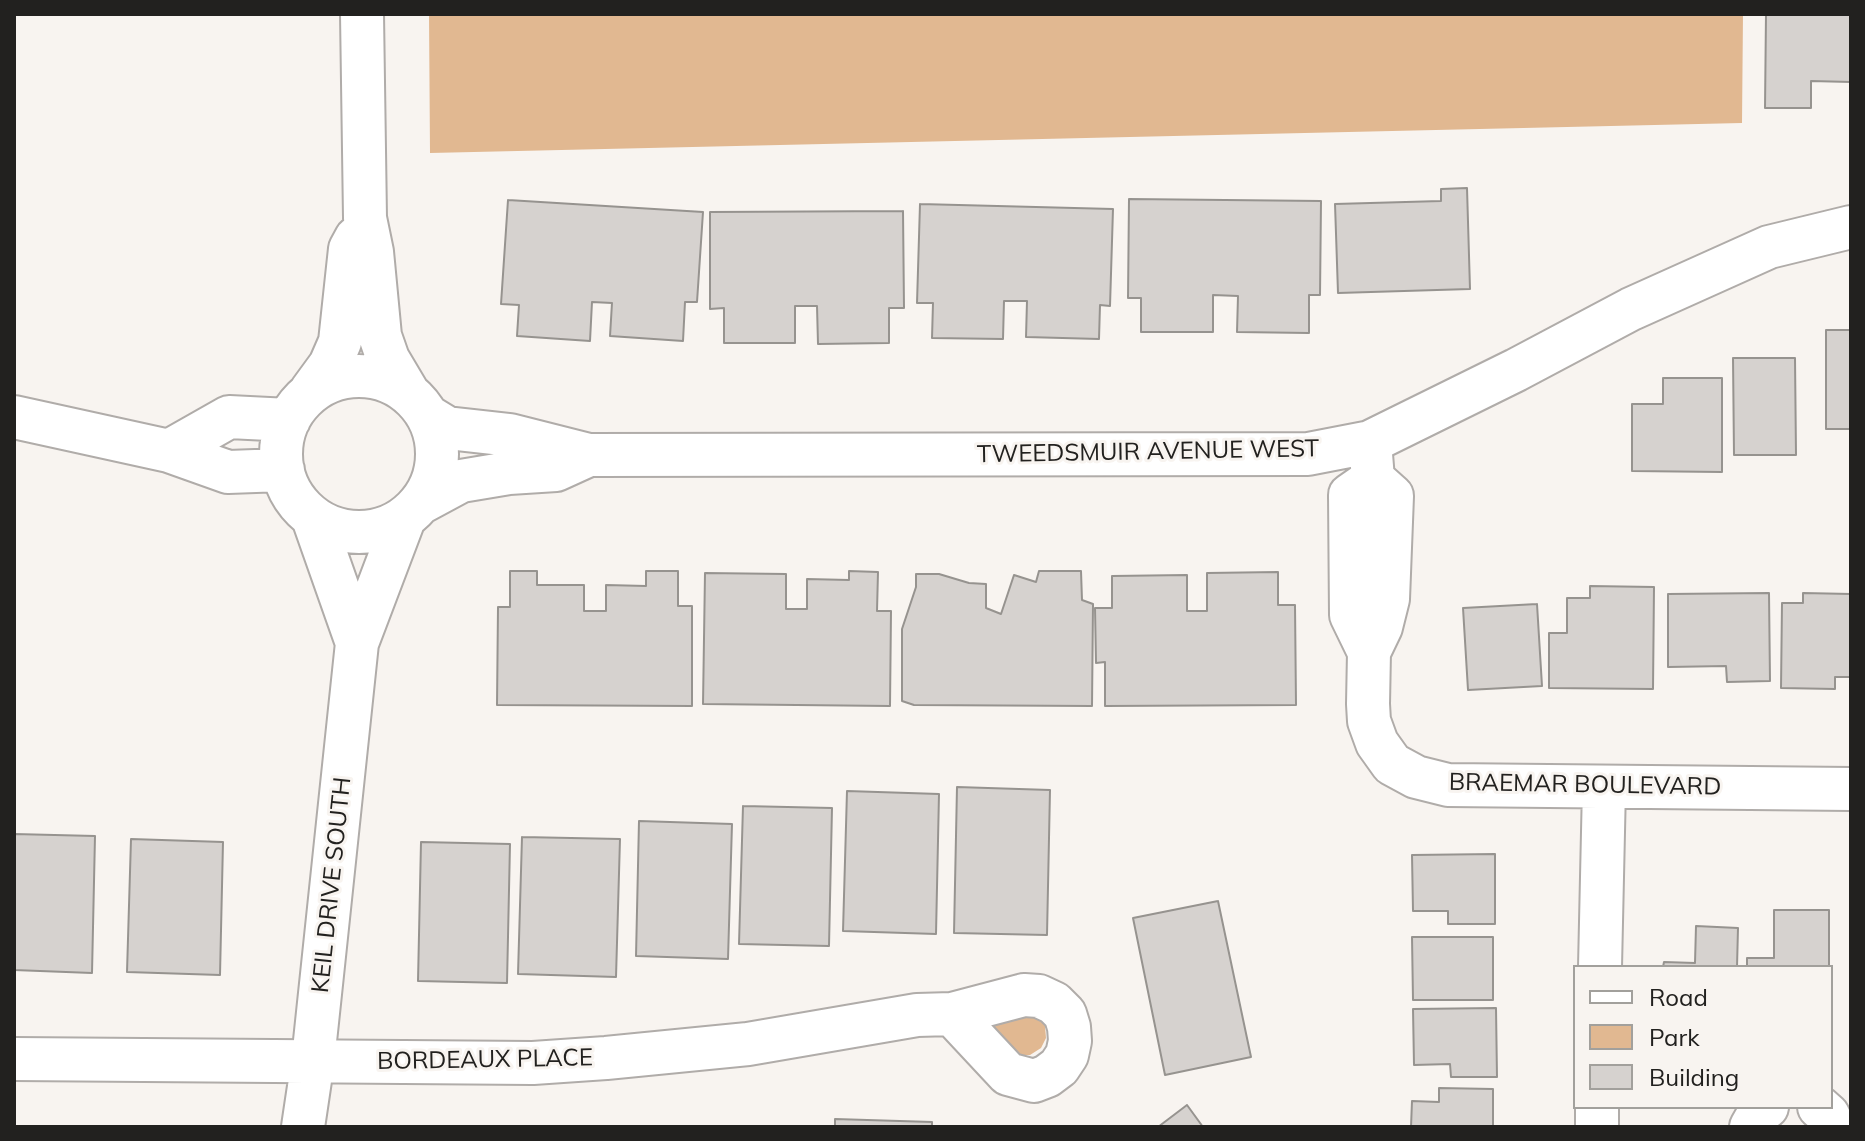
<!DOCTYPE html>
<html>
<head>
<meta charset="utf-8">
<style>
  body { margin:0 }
  #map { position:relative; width:1865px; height:1141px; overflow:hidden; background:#f8f4f0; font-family:Mulish,sans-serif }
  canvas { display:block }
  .frame { position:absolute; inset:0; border:16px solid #22211f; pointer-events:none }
  .legend { position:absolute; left:1573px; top:965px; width:260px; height:144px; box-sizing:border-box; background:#f8f4f0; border:2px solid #a2a09c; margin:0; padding:10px 14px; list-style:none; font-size:24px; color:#22211f }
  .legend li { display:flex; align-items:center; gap:16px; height:40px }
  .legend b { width:40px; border:2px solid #a2a09c }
</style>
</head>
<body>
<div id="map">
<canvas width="1865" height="1141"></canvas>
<div class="frame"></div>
<ul class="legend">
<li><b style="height:10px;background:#fff"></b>Road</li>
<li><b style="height:22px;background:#e1b891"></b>Park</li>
<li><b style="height:22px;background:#d6d2cf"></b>Building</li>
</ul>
</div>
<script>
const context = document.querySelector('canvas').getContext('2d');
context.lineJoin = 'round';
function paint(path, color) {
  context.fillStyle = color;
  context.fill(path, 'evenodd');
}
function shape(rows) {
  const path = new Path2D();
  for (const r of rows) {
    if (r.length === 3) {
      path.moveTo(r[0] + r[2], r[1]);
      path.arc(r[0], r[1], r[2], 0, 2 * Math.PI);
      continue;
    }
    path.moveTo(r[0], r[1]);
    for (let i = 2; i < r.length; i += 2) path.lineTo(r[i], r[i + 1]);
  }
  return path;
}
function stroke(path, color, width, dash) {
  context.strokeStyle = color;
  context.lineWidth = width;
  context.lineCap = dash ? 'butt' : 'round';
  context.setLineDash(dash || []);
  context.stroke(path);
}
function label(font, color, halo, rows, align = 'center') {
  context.font = font + ' Mulish,sans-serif';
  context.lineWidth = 6;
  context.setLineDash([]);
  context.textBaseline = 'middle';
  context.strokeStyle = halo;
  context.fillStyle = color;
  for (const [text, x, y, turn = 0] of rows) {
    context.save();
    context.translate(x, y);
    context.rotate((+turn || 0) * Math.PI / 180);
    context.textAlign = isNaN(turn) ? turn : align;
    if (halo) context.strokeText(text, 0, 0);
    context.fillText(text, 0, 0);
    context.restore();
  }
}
paint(shape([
  [429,14,1743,14,1742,123,430,153],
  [1030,1014,1038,1017,1045,1026,1046,1038,1041,1048,1030,1055,1020,1055,981,1024]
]), '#e1b891');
const building = shape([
  [1766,14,1851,14,1851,82,1811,81,1811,108,1765,108,1766,14],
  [1467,188,1470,289,1338,293,1335,204,1441,201,1441,189,1467,188],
  [1129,199,1321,201,1320,295,1309,295,1309,333,1237,332,1238,296,1213,295,1213,332,1141,332,1141,298,1128,298,1129,199],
  [508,200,703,212,697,302,685,302,683,341,610,336,612,303,592,302,590,341,517,336,519,305,501,304,508,200],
  [920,204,1113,209,1110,306,1100,305,1099,339,1026,337,1027,301,1004,301,1003,339,932,338,933,303,917,303,920,204],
  [903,211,904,308,889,308,889,343,818,344,817,306,795,306,795,343,724,343,724,308,710,309,710,212,903,211],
  [1826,330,1851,330,1851,429,1826,429,1826,330],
  [1733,358,1795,358,1796,455,1734,455,1733,358],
  [1663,378,1722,378,1722,472,1632,471,1632,404,1663,404,1663,378],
  [510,571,537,571,537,585,584,585,584,611,606,611,606,585,646,586,646,571,678,571,678,606,692,606,692,706,497,705,498,607,510,607,510,571],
  [849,571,878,572,877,611,891,611,890,706,703,704,705,573,786,574,786,609,807,609,807,579,849,580,849,571],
  [1039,571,1081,571,1082,600,1093,604,1092,706,914,705,902,701,902,629,916,587,916,574,939,574,969,583,986,584,986,608,1001,614,1014,575,1036,582,1039,571],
  [1278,572,1278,605,1295,605,1296,705,1105,706,1105,662,1096,663,1095,608,1112,608,1112,576,1187,575,1187,611,1207,611,1207,573,1278,572],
  [1590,586,1654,587,1653,689,1549,688,1549,633,1567,633,1567,598,1590,598,1590,586],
  [1769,593,1770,681,1727,682,1726,666,1668,667,1668,594,1769,593],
  [1803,593,1851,594,1851,677,1835,677,1835,689,1781,688,1782,603,1803,603,1803,593],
  [1537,604,1542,686,1468,690,1463,608,1537,604],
  [957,787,1050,790,1047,935,954,933,957,787],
  [847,791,939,794,936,934,843,931,847,791],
  [743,806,832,808,829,946,739,944,743,806],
  [639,821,732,824,728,959,636,956,639,821],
  [14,834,95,836,92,973,14,970,14,834],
  [522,837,620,839,616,977,518,974,522,837],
  [131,839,223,842,220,975,127,972,131,839],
  [421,842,510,844,507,983,418,981,421,842],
  [1495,854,1495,924,1448,924,1448,911,1413,911,1412,855,1495,854],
  [1218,901,1251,1057,1165,1075,1133,918,1218,901],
  [1774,910,1829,910,1829,967,1747,967,1747,958,1774,958,1774,910],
  [1696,926,1738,928,1737,967,1663,967,1664,962,1695,963,1696,926],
  [1412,937,1493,937,1493,1000,1413,1000,1412,937],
  [1496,1008,1497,1077,1451,1077,1450,1064,1414,1065,1413,1009,1496,1008],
  [1439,1088,1493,1089,1493,1127,1411,1127,1412,1101,1439,1102,1439,1088],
  [1187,1105,1203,1127,1158,1127,1187,1105],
  [835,1119,932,1122,932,1127,835,1127,835,1119]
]);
paint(building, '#d6d2cf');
stroke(building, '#96938f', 2);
const street = shape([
  [362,14,365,218,372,252,380,336,388,359,407,391],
  [359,454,78],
  [311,391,330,365,340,342,350,249,356,238],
  [14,417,169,451,228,472,283,470],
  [429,417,447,428,510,435,589,455,1308,454,1370,442,1516,370,1631,309,1769,247,1851,227],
  [1370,442,1373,479,1392,496,1388,599,1381,627,1369,652,1368,704,1369,721,1377,743,1392,764,1416,777,1448,785,1851,789],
  [169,451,229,417,289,420],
  [422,502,461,481,509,473,556,470,589,455],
  [313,518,357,643],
  [1369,652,1351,615,1350,495,1373,479],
  [1600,967,1604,787],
  [1024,995,1039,996,1054,1003,1065,1014,1069,1027,1070,1041,1067,1055,1059,1067,1047,1076,1034,1081,1008,1074,952,1014,1024,995],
  [14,1059,533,1063,606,1058,748,1044,917,1015,952,1014],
  [1819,1107,1828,1115,1834,1127],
  [303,1127,313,1060,357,643,404,519],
  [1597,1127,1597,1107],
  [1751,1127,1759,1113,1767,1107]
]);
stroke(street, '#b0aca9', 46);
stroke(street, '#fff', 42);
label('24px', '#22211f', '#f8f4f0', [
  ["TWEEDSMUIR AVENUE WEST",1148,452,-1],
  ["BRAEMAR BOULEVARD",1585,785,1],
  ["KEIL DRIVE SOUTH",332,885,-84],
  ["BORDEAUX PLACE",485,1060,-1]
]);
</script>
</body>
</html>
